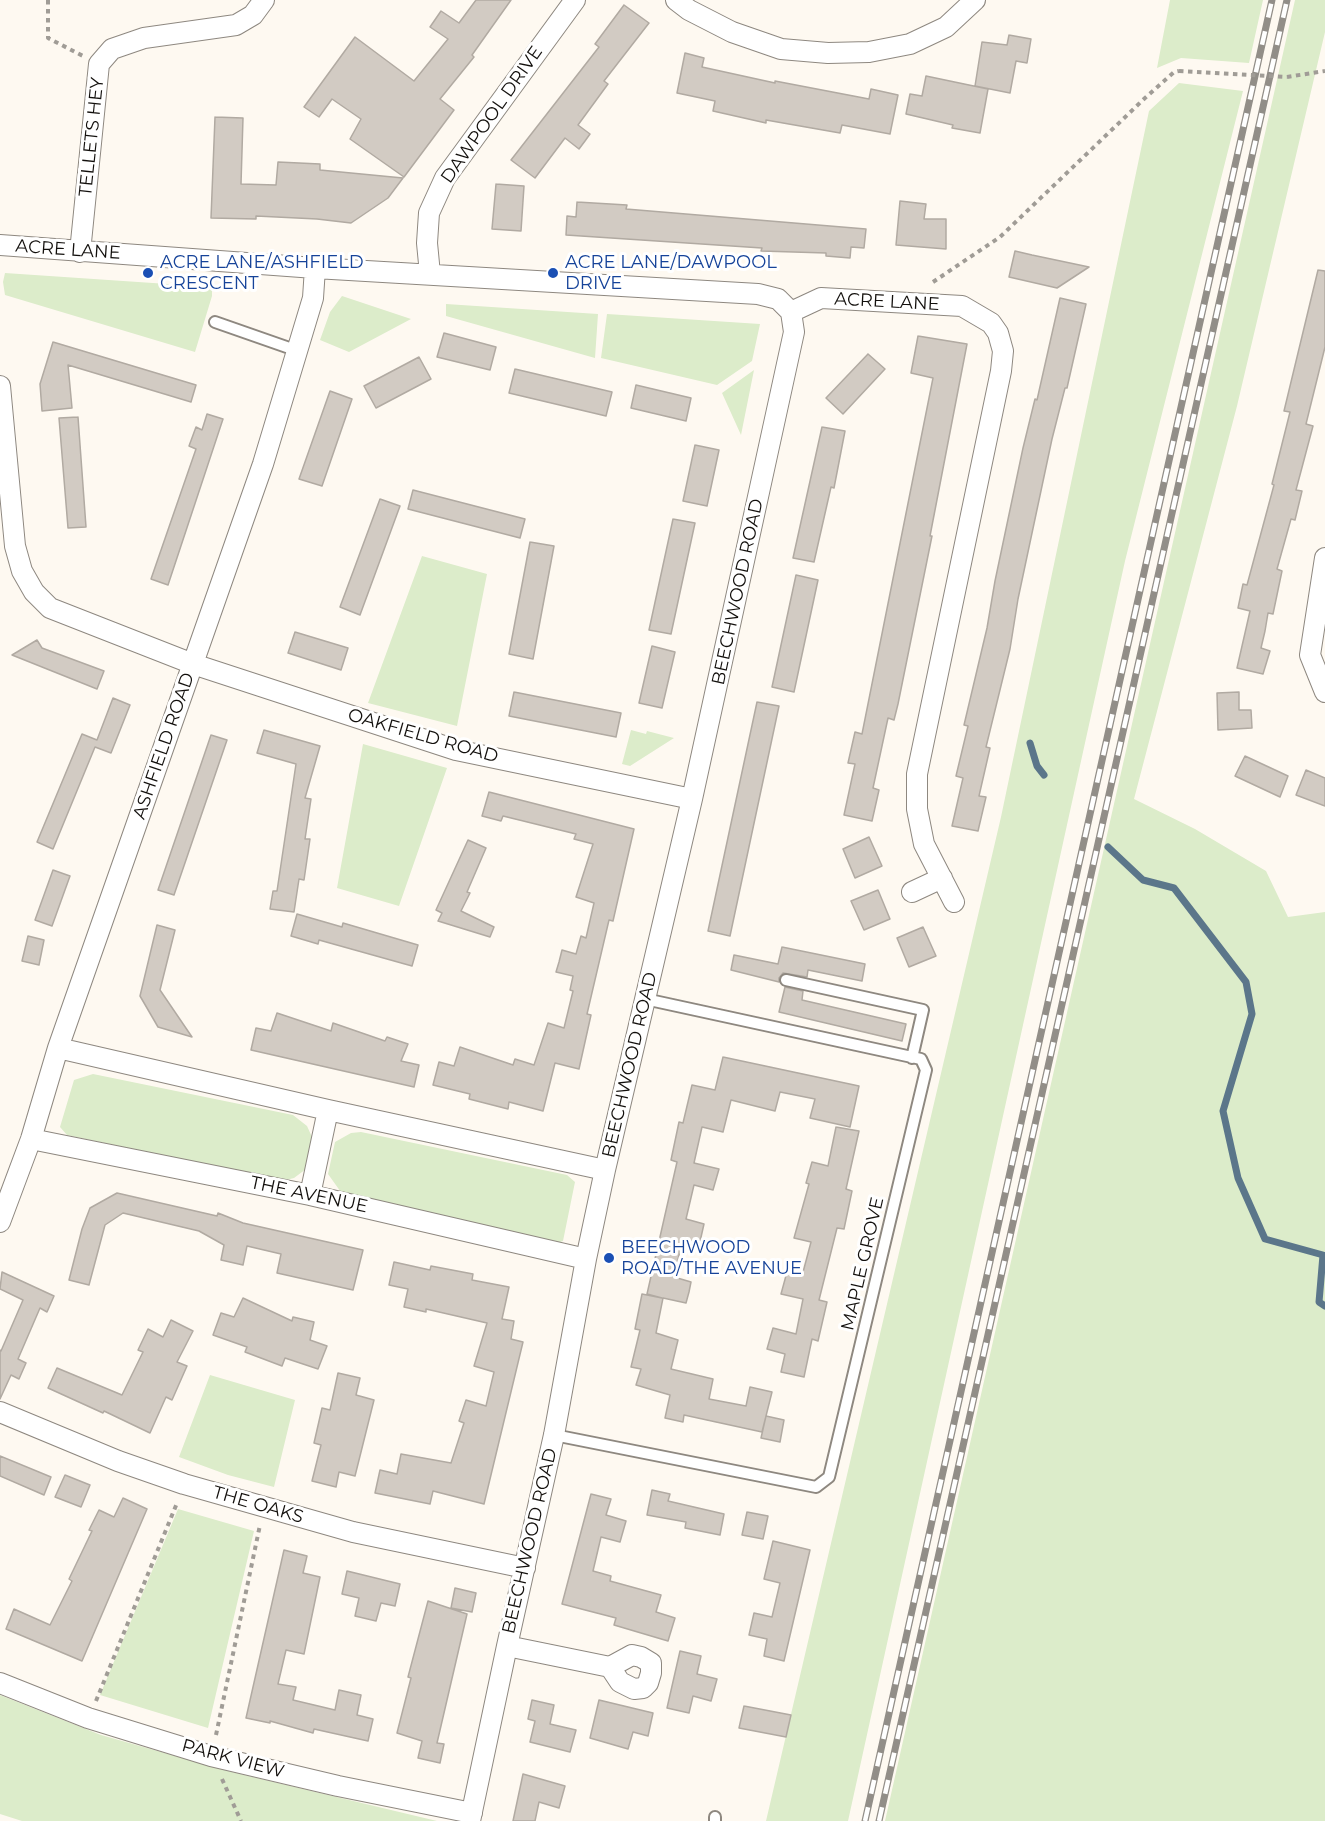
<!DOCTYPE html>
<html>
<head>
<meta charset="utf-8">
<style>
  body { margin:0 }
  canvas { display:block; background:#fef9f1 }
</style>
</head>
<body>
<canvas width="1325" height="1821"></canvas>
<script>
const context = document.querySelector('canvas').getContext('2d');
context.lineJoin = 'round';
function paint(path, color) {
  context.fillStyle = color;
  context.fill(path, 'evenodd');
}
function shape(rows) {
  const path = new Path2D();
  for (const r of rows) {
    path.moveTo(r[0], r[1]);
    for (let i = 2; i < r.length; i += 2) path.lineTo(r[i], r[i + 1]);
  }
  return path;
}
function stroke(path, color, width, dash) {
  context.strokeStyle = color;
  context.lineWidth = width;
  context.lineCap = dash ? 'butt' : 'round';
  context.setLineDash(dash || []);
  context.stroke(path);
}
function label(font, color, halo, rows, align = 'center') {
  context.font = font + ' Montserrat,sans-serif';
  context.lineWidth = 6;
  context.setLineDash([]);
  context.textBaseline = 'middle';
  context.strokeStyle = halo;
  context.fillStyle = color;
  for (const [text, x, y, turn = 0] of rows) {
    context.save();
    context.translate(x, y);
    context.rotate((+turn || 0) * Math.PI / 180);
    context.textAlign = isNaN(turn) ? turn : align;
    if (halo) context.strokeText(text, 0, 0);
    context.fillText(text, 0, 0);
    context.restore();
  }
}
paint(shape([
  [1170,0,1263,0,1249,63,1181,58,1157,68],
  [1295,0,1325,0,1325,32,1237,406,1134,799,1195,829,1266,871,1288,917,1325,912,1325,1821,885,1821],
  [1179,83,1243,91,1125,561,848,1821,766,1821,1001,817,1149,111],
  [5,273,212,287,212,296,195,352,5,295,3,282],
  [342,296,411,319,349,352,320,340,330,312],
  [446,304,598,314,595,358,446,316],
  [607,314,760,324,752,361,717,385,601,358],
  [754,370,741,435,722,393],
  [422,556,487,574,457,726,368,703],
  [631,730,646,734,647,731,674,738,630,766,622,764],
  [363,744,447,768,399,906,337,888],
  [93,1074,293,1115,307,1126,312,1137,306,1169,294,1178,282,1181,67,1135,60,1127,74,1080],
  [361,1132,567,1175,575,1182,563,1241,554,1244,343,1195,328,1174,335,1142,351,1133],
  [210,1375,295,1400,274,1487,228,1475,179,1457],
  [178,1509,254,1531,208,1728,100,1695],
  [0,1695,101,1735,232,1772,437,1821,22,1821,0,1814]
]), '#dcecca');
stroke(shape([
  [1030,743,1037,766,1044,775],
  [1108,847,1143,880,1174,888,1246,982,1252,1014,1223,1111,1238,1178,1265,1239,1323,1255,1319,1302,1325,1306]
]), '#5b768a', 7);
const building = shape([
  [476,0,511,0,472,55,474,57,440,99,454,110,404,177,350,139,361,119,332,99,319,117,304,107,355,37,414,81,448,39,430,27,441,11,459,23,476,0],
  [624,5,649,23,604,81,608,84,578,125,590,134,585,141,579,149,565,138,535,178,511,160,599,47,595,44,624,5],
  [1009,35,1031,39,1027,63,1016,61,1010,93,975,86,982,42,1007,45,1009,35],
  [685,53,704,58,702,67,775,83,775,81,869,99,871,89,898,95,890,134,842,125,840,133,766,120,766,123,713,111,715,101,677,93,685,53],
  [926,76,988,89,980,133,952,128,953,125,906,114,910,94,922,96,926,76],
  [215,117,243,118,241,184,276,185,278,162,320,164,320,170,403,178,388,198,351,223,317,219,256,216,256,219,211,218,215,117],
  [496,184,524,186,521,231,492,229,496,184],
  [900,201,926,204,924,219,946,219,946,249,896,245,900,201],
  [577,202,627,205,626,209,866,229,864,248,851,247,850,258,826,256,826,253,761,251,762,248,566,235,567,216,576,217,577,202],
  [1015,251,1032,255,1089,267,1057,288,1009,277,1015,251],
  [1318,270,1325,271,1325,347,1306,424,1313,426,1296,490,1302,491,1295,520,1291,519,1277,569,1282,571,1273,614,1268,613,1265,631,1261,648,1270,651,1263,674,1237,668,1250,611,1238,608,1243,584,1247,585,1274,485,1272,484,1290,412,1284,411,1318,270],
  [1060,298,1086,304,1067,388,1065,388,1052,439,1018,599,1010,649,986,747,990,748,979,796,986,797,978,831,952,826,963,778,956,776,968,726,964,725,987,628,995,581,1023,448,1035,399,1037,400,1060,298],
  [444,333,496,347,490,370,437,357,444,333],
  [918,336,967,344,930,536,932,536,898,704,894,720,888,718,873,788,879,790,872,821,844,815,855,764,848,763,855,732,862,734,933,378,911,373,918,336],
  [53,342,196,385,191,402,68,365,72,408,42,411,40,384,53,342],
  [868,354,885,369,843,414,826,398,868,354],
  [419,357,431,379,376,408,364,386,419,357],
  [515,369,612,392,606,416,509,393,515,369],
  [636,385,691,398,686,421,631,408,636,385],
  [330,391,352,399,322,486,299,479,330,391],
  [207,414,223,419,168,585,151,579,196,449,189,446,196,427,202,430,207,414],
  [78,417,86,527,68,528,59,418,78,417],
  [822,427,845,431,834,488,831,487,814,562,793,558,822,427],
  [695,445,719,450,707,506,683,501,695,445],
  [413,490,525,519,520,538,408,509,413,490],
  [380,499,400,506,360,615,340,607,380,499],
  [673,519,695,523,671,634,649,630,673,519],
  [530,542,554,546,533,659,509,654,530,542],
  [796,575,818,580,794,692,772,687,796,575],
  [295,632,348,648,341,670,288,653,295,632],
  [37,640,42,648,104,671,97,689,12,655,37,640],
  [652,646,675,652,662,708,639,703,652,646],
  [514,692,621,713,616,737,509,716,514,692],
  [1239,692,1239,710,1251,710,1252,728,1218,730,1217,693,1239,692],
  [113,698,130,705,111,753,95,747,53,849,37,842,82,734,97,740,113,698],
  [757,702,779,706,730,936,708,931,757,702],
  [264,730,320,746,305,798,311,799,305,839,310,839,304,880,299,879,294,912,270,909,273,891,277,891,296,764,257,753,264,730],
  [211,735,227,740,174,895,158,890,211,735],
  [1245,756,1288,776,1280,797,1235,776,1245,756],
  [1306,770,1325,778,1325,806,1296,795,1306,770],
  [489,792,634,829,613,921,609,920,587,1014,591,1015,579,1069,555,1063,543,1111,509,1102,508,1109,469,1099,470,1094,433,1085,439,1062,454,1066,460,1047,513,1065,515,1059,534,1065,548,1023,564,1028,573,991,570,990,573,976,556,972,559,962,562,950,576,954,581,936,586,938,594,903,576,897,593,844,574,839,576,834,503,816,501,821,482,816,489,792],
  [869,837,882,866,855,878,843,849,869,837],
  [468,840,486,848,467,892,470,893,461,911,494,927,490,937,438,921,442,913,436,910,468,840],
  [53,870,70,876,52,926,35,920,53,870],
  [878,890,890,919,864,930,851,901,878,890],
  [297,914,342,927,343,923,418,945,412,966,319,940,318,944,291,936,297,914],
  [157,925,175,930,160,990,192,1037,158,1027,140,996,157,925],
  [923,927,936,956,909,967,897,938,923,927],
  [28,936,44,940,39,965,22,961,28,936],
  [782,947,865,964,862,981,808,970,807,977,783,973,779,978,779,982,731,970,734,955,778,964,782,947],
  [785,987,803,991,802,1000,906,1024,902,1041,779,1012,785,987],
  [277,1013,331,1031,333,1023,385,1041,387,1037,408,1044,401,1061,419,1065,414,1087,251,1050,256,1028,271,1031,277,1013],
  [723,1057,859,1086,850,1127,810,1118,815,1099,780,1092,775,1111,731,1100,723,1132,702,1127,694,1163,719,1169,713,1190,694,1185,686,1219,704,1224,699,1246,682,1242,674,1277,691,1282,689,1292,686,1303,663,1298,656,1333,678,1340,671,1369,713,1379,709,1399,746,1406,750,1387,772,1392,762,1432,684,1415,683,1422,665,1418,670,1395,636,1385,641,1369,631,1367,640,1330,635,1329,642,1294,662,1298,647,1294,677,1162,671,1160,679,1122,683,1123,692,1085,715,1090,723,1057],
  [836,1127,859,1131,846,1189,852,1191,844,1229,837,1228,819,1300,827,1302,818,1341,812,1339,804,1377,781,1372,785,1354,767,1349,773,1328,796,1334,803,1299,781,1294,787,1272,802,1276,811,1242,794,1238,809,1184,806,1183,812,1162,828,1166,836,1127],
  [117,1193,217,1216,218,1213,243,1223,363,1250,353,1290,277,1273,281,1254,247,1246,243,1265,221,1260,224,1245,199,1231,123,1213,105,1225,89,1285,69,1280,82,1229,90,1208,117,1193],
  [394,1262,430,1270,431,1266,473,1274,472,1280,509,1287,502,1319,514,1321,511,1339,523,1342,484,1504,433,1491,430,1504,375,1493,380,1470,397,1474,401,1454,451,1463,464,1423,459,1421,466,1400,486,1406,494,1372,474,1366,487,1323,426,1309,426,1312,404,1307,408,1289,389,1285,394,1262],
  [2,1272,54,1296,47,1312,40,1308,18,1359,26,1363,19,1379,11,1375,0,1399,0,1350,1,1351,23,1300,0,1289,2,1272],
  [243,1298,292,1321,293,1317,314,1322,310,1340,327,1346,318,1369,285,1358,282,1366,245,1352,247,1347,213,1335,221,1313,234,1317,243,1298],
  [171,1320,193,1331,177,1362,187,1366,172,1400,166,1397,150,1433,104,1411,103,1413,48,1388,57,1368,122,1395,143,1352,138,1350,148,1329,163,1337,171,1320],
  [338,1373,360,1378,356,1395,374,1400,355,1476,339,1472,336,1487,312,1481,321,1445,314,1443,322,1408,330,1410,338,1373],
  [766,1416,784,1420,780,1442,761,1438,766,1416],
  [0,1456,51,1477,44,1495,0,1476,0,1456],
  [65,1475,90,1485,81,1507,55,1497,65,1475],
  [652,1490,670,1494,668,1501,724,1514,720,1535,685,1528,686,1522,647,1515,652,1490],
  [591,1494,611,1499,606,1515,626,1521,620,1542,601,1537,593,1571,611,1576,610,1581,661,1595,656,1612,675,1618,668,1641,614,1625,616,1618,562,1604,591,1494],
  [123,1498,147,1509,82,1661,6,1629,14,1609,50,1625,72,1581,69,1579,92,1531,89,1530,99,1510,114,1517,123,1498],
  [747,1512,768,1516,763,1539,742,1535,747,1512],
  [773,1541,810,1550,784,1661,764,1656,767,1639,749,1635,754,1613,772,1617,780,1583,764,1579,773,1541],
  [284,1550,307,1556,303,1573,320,1577,304,1654,286,1650,278,1684,296,1687,293,1700,335,1710,339,1690,361,1695,357,1715,373,1719,368,1741,314,1729,313,1733,270,1721,270,1723,246,1718,284,1550],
  [347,1571,400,1584,395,1606,381,1603,376,1621,355,1616,359,1598,342,1594,347,1571],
  [455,1588,476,1593,472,1612,451,1608,455,1588],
  [428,1601,467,1614,437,1743,444,1744,440,1763,418,1758,422,1741,397,1733,411,1678,408,1677,428,1601],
  [680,1651,701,1656,697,1674,717,1679,711,1701,693,1696,689,1713,667,1708,680,1651],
  [532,1700,554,1705,550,1724,576,1730,570,1752,530,1742,535,1721,528,1719,532,1700],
  [599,1700,653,1713,648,1736,633,1732,628,1749,590,1738,599,1700],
  [744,1706,791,1715,786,1737,739,1728,744,1706],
  [523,1774,565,1786,559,1808,539,1802,535,1821,513,1821,523,1774]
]);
paint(building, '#d2cbc3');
stroke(building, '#b1aaa2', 1.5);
const lane = shape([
  [215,322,298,351],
  [786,980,923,1010,912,1058],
  [554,1435,816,1487,829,1477,926,1070,921,1059,645,999],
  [715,1821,715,1817]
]);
const street = shape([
  [676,0,689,10,732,32,781,49,828,53,869,52,910,44,946,27,975,0],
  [0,245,315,268,758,294,778,299,791,312],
  [80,252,99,64,112,49,144,38,236,25,253,15,264,0],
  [430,274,427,243,429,213,445,178,575,0],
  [791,312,821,298,962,306,991,323,998,333,1003,351,1001,371,917,774,917,809,924,844,954,902],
  [0,386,15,546,22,571,34,592,50,608,193,664,456,750,692,799],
  [1325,558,1310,655,1325,692],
  [912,892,942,878],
  [58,1048,328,1110,605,1170],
  [31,1139,310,1195,586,1259],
  [310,1195,328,1110],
  [0,1222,31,1139,58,1048,263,464,313,298,315,268],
  [0,1412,118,1461,184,1484,353,1532,525,1568],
  [507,1646,610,1667,632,1655,641,1657,651,1663,651,1673,648,1683,643,1688,634,1689,620,1682,610,1667],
  [0,1683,88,1718,211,1756,338,1786,472,1813],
  [470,1821,507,1646,554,1435,586,1259,605,1170,692,799,794,332,791,312]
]);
stroke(lane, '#8e8880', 14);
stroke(street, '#8e8880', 22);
stroke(shape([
  [48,0,48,38,83,56],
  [1287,77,1325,71],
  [933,282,1000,237,1145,98,1174,72,1179,71],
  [96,1701,177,1503],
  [216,1735,260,1525],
  [222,1779,241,1821]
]), '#a09c96', 4, [4.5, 4.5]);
stroke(lane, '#fff', 10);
stroke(street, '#fff', 20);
const rail = shape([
  [865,1821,1272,0],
  [879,1821,1287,0]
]);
stroke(rail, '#928e88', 7);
stroke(rail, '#fff', 4.5, [14]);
stroke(shape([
  [1179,71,1287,77]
]), '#a09c96', 4, [4.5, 4.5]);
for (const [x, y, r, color] of [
  [148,273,6,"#1a4fb4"],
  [553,273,6,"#1a4fb4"],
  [609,1258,6,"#1a4fb4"]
]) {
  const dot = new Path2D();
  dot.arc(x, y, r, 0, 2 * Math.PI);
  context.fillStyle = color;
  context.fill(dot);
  stroke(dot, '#fff', 2);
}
label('18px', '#120f0c', '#fff', [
  ["DAWPOOL DRIVE",492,115,-55],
  ["TELLETS HEY",92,137,-84],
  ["ACRE LANE",68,250,4],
  ["ACRE LANE",887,302,3],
  ["BEECHWOOD ROAD",738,592,-78],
  ["OAKFIELD ROAD",423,736,16],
  ["ASHFIELD ROAD",164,746,-71],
  ["BEECHWOOD ROAD",630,1065,-77],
  ["THE AVENUE",309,1195,12],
  ["MAPLE GROVE",863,1264,-77],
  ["THE OAKS",258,1505,16],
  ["BEECHWOOD ROAD",530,1541,-77],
  ["PARK VIEW",233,1759,15]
]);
label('18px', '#164399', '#fff', [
  ["ACRE LANE/ASHFIELD",160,263],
  ["CRESCENT",160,284],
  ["ACRE LANE/DAWPOOL",565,263],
  ["DRIVE",565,284],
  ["BEECHWOOD",621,1248],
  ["ROAD/THE AVENUE",621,1269]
], 'left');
</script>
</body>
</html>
